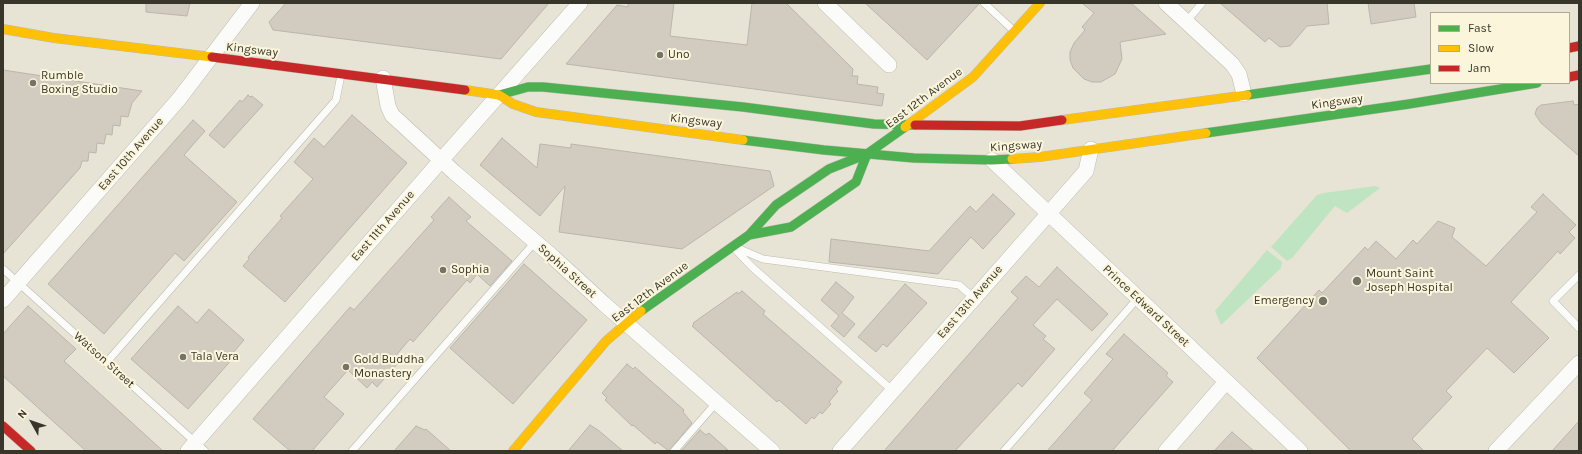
<!DOCTYPE html>
<html>
<head>
<meta charset="utf-8">
<style>
  body { margin:0 }
  #map { position:relative; width:1582px; height:454px; overflow:hidden; background:#e7e4d5; font-family:Karla,sans-serif }
  canvas { display:block }
  .frame { position:absolute; inset:0; border:4px solid #38362b; pointer-events:none }
  .legend { position:absolute; left:1430px; top:12px; width:140px; height:72px; box-sizing:border-box; background:#fbf6db; border:1px solid #ada995; margin:0; padding:5px 7px; list-style:none; font-size:12px; color:#38362b }
  .legend li { display:flex; align-items:center; gap:8px; height:20px }
  .legend b { width:20px; border:1px solid #ada995 }
  .north { position:absolute; left:12px; top:402px; width:40px; height:40px; -webkit-text-stroke:3px #fbf6db; paint-order:stroke; rotate:310deg; font-size:11px; font-weight:700; line-height:16px; text-align:center; color:#38362b }
  .north::after { content:''; display:block; margin:auto; width:14px; height:18px; background:#38362b; clip-path:polygon(50% 0,100% 100%,50% 72%,0 100%) }
</style>
</head>
<body>
<div id="map">
<canvas width="1582" height="454"></canvas>
<div class="frame"></div>
<ul class="legend">
<li><b style="height:5px;background:#4caf50"></b>Fast</li>
<li><b style="height:5px;background:#ffc107"></b>Slow</li>
<li><b style="height:5px;background:#c62828"></b>Jam</li>
</ul>
<div class="north">N</div>
</div>
<script>
const context = document.querySelector('canvas').getContext('2d');
context.lineJoin = 'round';
function paint(path, color) {
  context.fillStyle = color;
  context.fill(path, 'evenodd');
}
function shape(rows) {
  const path = new Path2D();
  for (const r of rows) {
    path.moveTo(r[0], r[1]);
    for (let i = 2; i < r.length; i += 2) path.lineTo(r[i], r[i + 1]);
  }
  return path;
}
function stroke(path, color, width, dash) {
  context.strokeStyle = color;
  context.lineWidth = width;
  context.lineCap = dash ? 'butt' : 'round';
  context.setLineDash(dash || []);
  context.stroke(path);
}
function label(font, color, halo, rows, align = 'center') {
  context.font = font + ' Karla,sans-serif';
  context.lineWidth = 4;
  context.setLineDash([]);
  context.textBaseline = 'middle';
  context.strokeStyle = halo;
  context.fillStyle = color;
  for (const [text, x, y, turn = 0] of rows) {
    context.save();
    context.translate(x, y);
    context.rotate((+turn || 0) * Math.PI / 180);
    context.textAlign = isNaN(turn) ? turn : align;
    if (halo) context.strokeText(text, 0, 0);
    context.fillText(text, 0, 0);
    context.restore();
  }
}
paint(shape([
  [1375,186,1380,188,1347,213,1335,206,1292,258,1287,261,1271,247,1317,195,1324,193],
  [1267,250,1282,262,1281,268,1221,325,1215,311]
]), '#bfe4c2');
const building = shape([
  [146,3,190,3,187,16,146,12,146,3],
  [286,3,549,3,501,59,273,30,269,22,286,3],
  [628,3,674,3,670,36,747,45,752,3,786,3,853,69,852,76,858,76,857,84,878,87,877,93,884,94,882,106,566,64,617,5,628,7,628,3],
  [865,3,979,3,979,4,927,60,865,3],
  [1082,3,1131,3,1166,34,1120,42,1122,59,1115,74,1101,82,1092,82,1084,79,1073,68,1070,60,1070,52,1074,43,1085,30,1082,27,1094,13,1082,3],
  [1220,3,1327,3,1329,24,1307,26,1290,46,1280,47,1269,38,1265,42,1220,3],
  [1368,3,1414,3,1416,17,1371,24,1368,3],
  [3,70,142,91,132,103,128,117,121,116,120,126,113,125,112,135,106,134,104,144,97,143,96,153,89,152,88,161,82,161,80,168,3,254,3,70],
  [248,95,250,97,252,96,263,105,224,148,209,135,240,100,242,102,248,95],
  [1573,101,1574,105,1579,104,1579,156,1541,123,1535,114,1537,108,1541,105,1573,101],
  [352,115,407,163,285,302,243,266,249,259,248,257,282,218,280,216,313,179,294,162,314,138,324,147,352,115],
  [193,120,205,131,184,155,237,202,184,261,175,253,104,334,48,284,193,120],
  [502,138,537,168,540,144,571,148,571,144,770,171,774,186,682,249,559,232,565,186,540,216,480,165,502,138],
  [993,194,1015,214,983,249,971,237,938,274,829,262,831,239,929,251,970,206,976,212,993,194],
  [1543,194,1576,225,1569,232,1575,238,1560,254,1558,251,1511,302,1549,338,1514,373,1487,348,1446,391,1452,397,1412,439,1424,451,1351,451,1257,358,1319,290,1322,293,1365,247,1368,250,1376,241,1396,259,1413,240,1417,244,1438,221,1455,228,1452,237,1486,266,1537,212,1531,207,1543,194],
  [449,197,471,217,466,221,512,261,490,286,477,274,470,283,467,280,413,342,410,339,393,359,398,363,377,387,372,382,367,388,348,370,324,397,344,414,312,451,290,451,253,419,350,307,354,310,434,220,431,217,449,197],
  [524,264,587,320,513,404,450,348,524,264],
  [1057,267,1108,314,1092,331,1057,299,1033,325,1046,336,1043,339,1055,349,1022,387,1018,383,955,451,884,451,1018,298,1011,292,1026,276,1039,287,1057,267],
  [836,282,854,297,842,313,855,324,844,337,831,326,839,316,821,300,836,282],
  [905,284,927,303,887,347,883,344,876,352,858,337,905,284],
  [742,291,765,311,763,314,842,382,836,389,838,391,829,402,831,404,822,414,820,412,814,419,812,417,806,424,779,400,777,402,692,326,694,324,693,323,737,292,738,294,742,291],
  [28,306,76,349,64,361,163,451,86,451,3,376,3,334,28,306],
  [178,306,197,323,209,309,244,340,232,354,235,356,188,409,131,359,178,306],
  [1124,334,1168,373,1166,376,1173,382,1112,451,1047,451,1092,400,1084,393,1113,359,1106,354,1124,334],
  [627,364,633,369,635,367,684,410,683,412,692,423,669,451,657,442,655,444,633,425,632,426,605,400,607,398,602,393,627,364],
  [1579,421,1579,451,1552,451,1579,421],
  [590,425,598,430,623,451,568,451,590,425],
  [416,426,425,430,426,429,451,451,394,451,416,426],
  [700,430,706,435,709,433,729,451,681,451,700,430],
  [1232,432,1254,451,1214,451,1232,432]
]);
paint(building, '#d1cbc0');
stroke(building, '#bab5ab', 1);
const lane = shape([
  [984,3,1013,30],
  [1187,21,1202,3],
  [734,248,752,267,893,391],
  [737,248,763,259,959,285,974,298],
  [3,269,205,451],
  [1579,275,1553,301,1579,328],
  [106,363,336,100,341,75],
  [352,451,535,242],
  [674,451,717,402],
  [1004,451,1138,298]
]);
const street = shape([
  [825,3,889,65],
  [1166,3,1232,64,1239,74,1244,94],
  [383,78,388,106,392,115,454,172,553,257,603,303,772,451],
  [992,160,1300,451],
  [3,300,179,99,252,3],
  [188,451,429,174,580,3],
  [840,451,1086,171,1091,149],
  [1166,451,1226,382],
  [1496,451,1579,363]
]);
const fast = shape([
  [499,95,528,87,543,87,743,107,874,124,915,125],
  [1247,95,1431,69],
  [1206,133,1409,104,1537,83],
  [743,140,824,150,914,158,992,160,1012,159],
  [749,235,791,227,856,182,867,154],
  [641,311,749,235,776,205,829,169,867,154,905,127]
]);
const slow = shape([
  [3,29,54,38,212,57],
  [465,90,499,95,513,104,536,112,743,140],
  [1062,120,1247,95],
  [905,127,973,77,1040,3],
  [1012,159,1040,157,1206,133],
  [513,451,606,341,641,311]
]);
const jam = shape([
  [1569,48,1579,46],
  [212,57,465,90],
  [1569,77,1579,75],
  [915,125,1020,126,1062,120],
  [3,426,31,451]
]);
stroke(lane, '#bdbbaf', 8);
stroke(street, '#bdbbaf', 16);
stroke(fast, '#bdbbaf', 10);
stroke(slow, '#bdbbaf', 10);
stroke(jam, '#bdbbaf', 10);
stroke(lane, '#fbfbf9', 7);
stroke(street, '#fbfbf9', 15);
stroke(fast, '#4caf50', 9);
stroke(slow, '#ffc107', 9);
stroke(jam, '#c62828', 9);
for (const [x, y, r, color] of [
  [660,55,4,"#757366"],
  [33,83,4,"#757366"],
  [443,270,4,"#757366"],
  [1357,281,5,"#757366"],
  [1323,301,5,"#757366"],
  [183,357,4,"#757366"],
  [346,367,4,"#757366"]
]) {
  const dot = new Path2D();
  dot.arc(x, y, r, 0, 2 * Math.PI);
  context.fillStyle = color;
  context.fill(dot);
  stroke(dot, '#fbf6db', 1.5);
}
label('12px', '#38362b', '#fbf6db', [
  ["Kingsway",252,50,7],
  ["East 12th Avenue",924,98,-37],
  ["Kingsway",1337,102,-8],
  ["Kingsway",696,121,7],
  ["Kingsway",1016,146,-4],
  ["East 10th Avenue",131,154,-49],
  ["East 11th Avenue",383,226,-49],
  ["Sophia Street",567,271,42],
  ["East 12th Avenue",650,292,-37],
  ["East 13th Avenue",970,302,-49],
  ["Prince Edward Street",1146,306,43],
  ["Watson Street",104,360,42]
]);
label('12px', '#38362b', '#fbf6db', [
  ["Uno",668,55],
  ["Rumble",41,76],
  ["Boxing Studio",41,90],
  ["Sophia",451,270],
  ["Mount Saint",1366,274],
  ["Joseph Hospital",1366,288],
  ["Emergency",1314,301,"right"],
  ["Tala Vera",191,357],
  ["Gold Buddha",354,360],
  ["Monastery",354,374]
], 'left');
</script>
</body>
</html>
